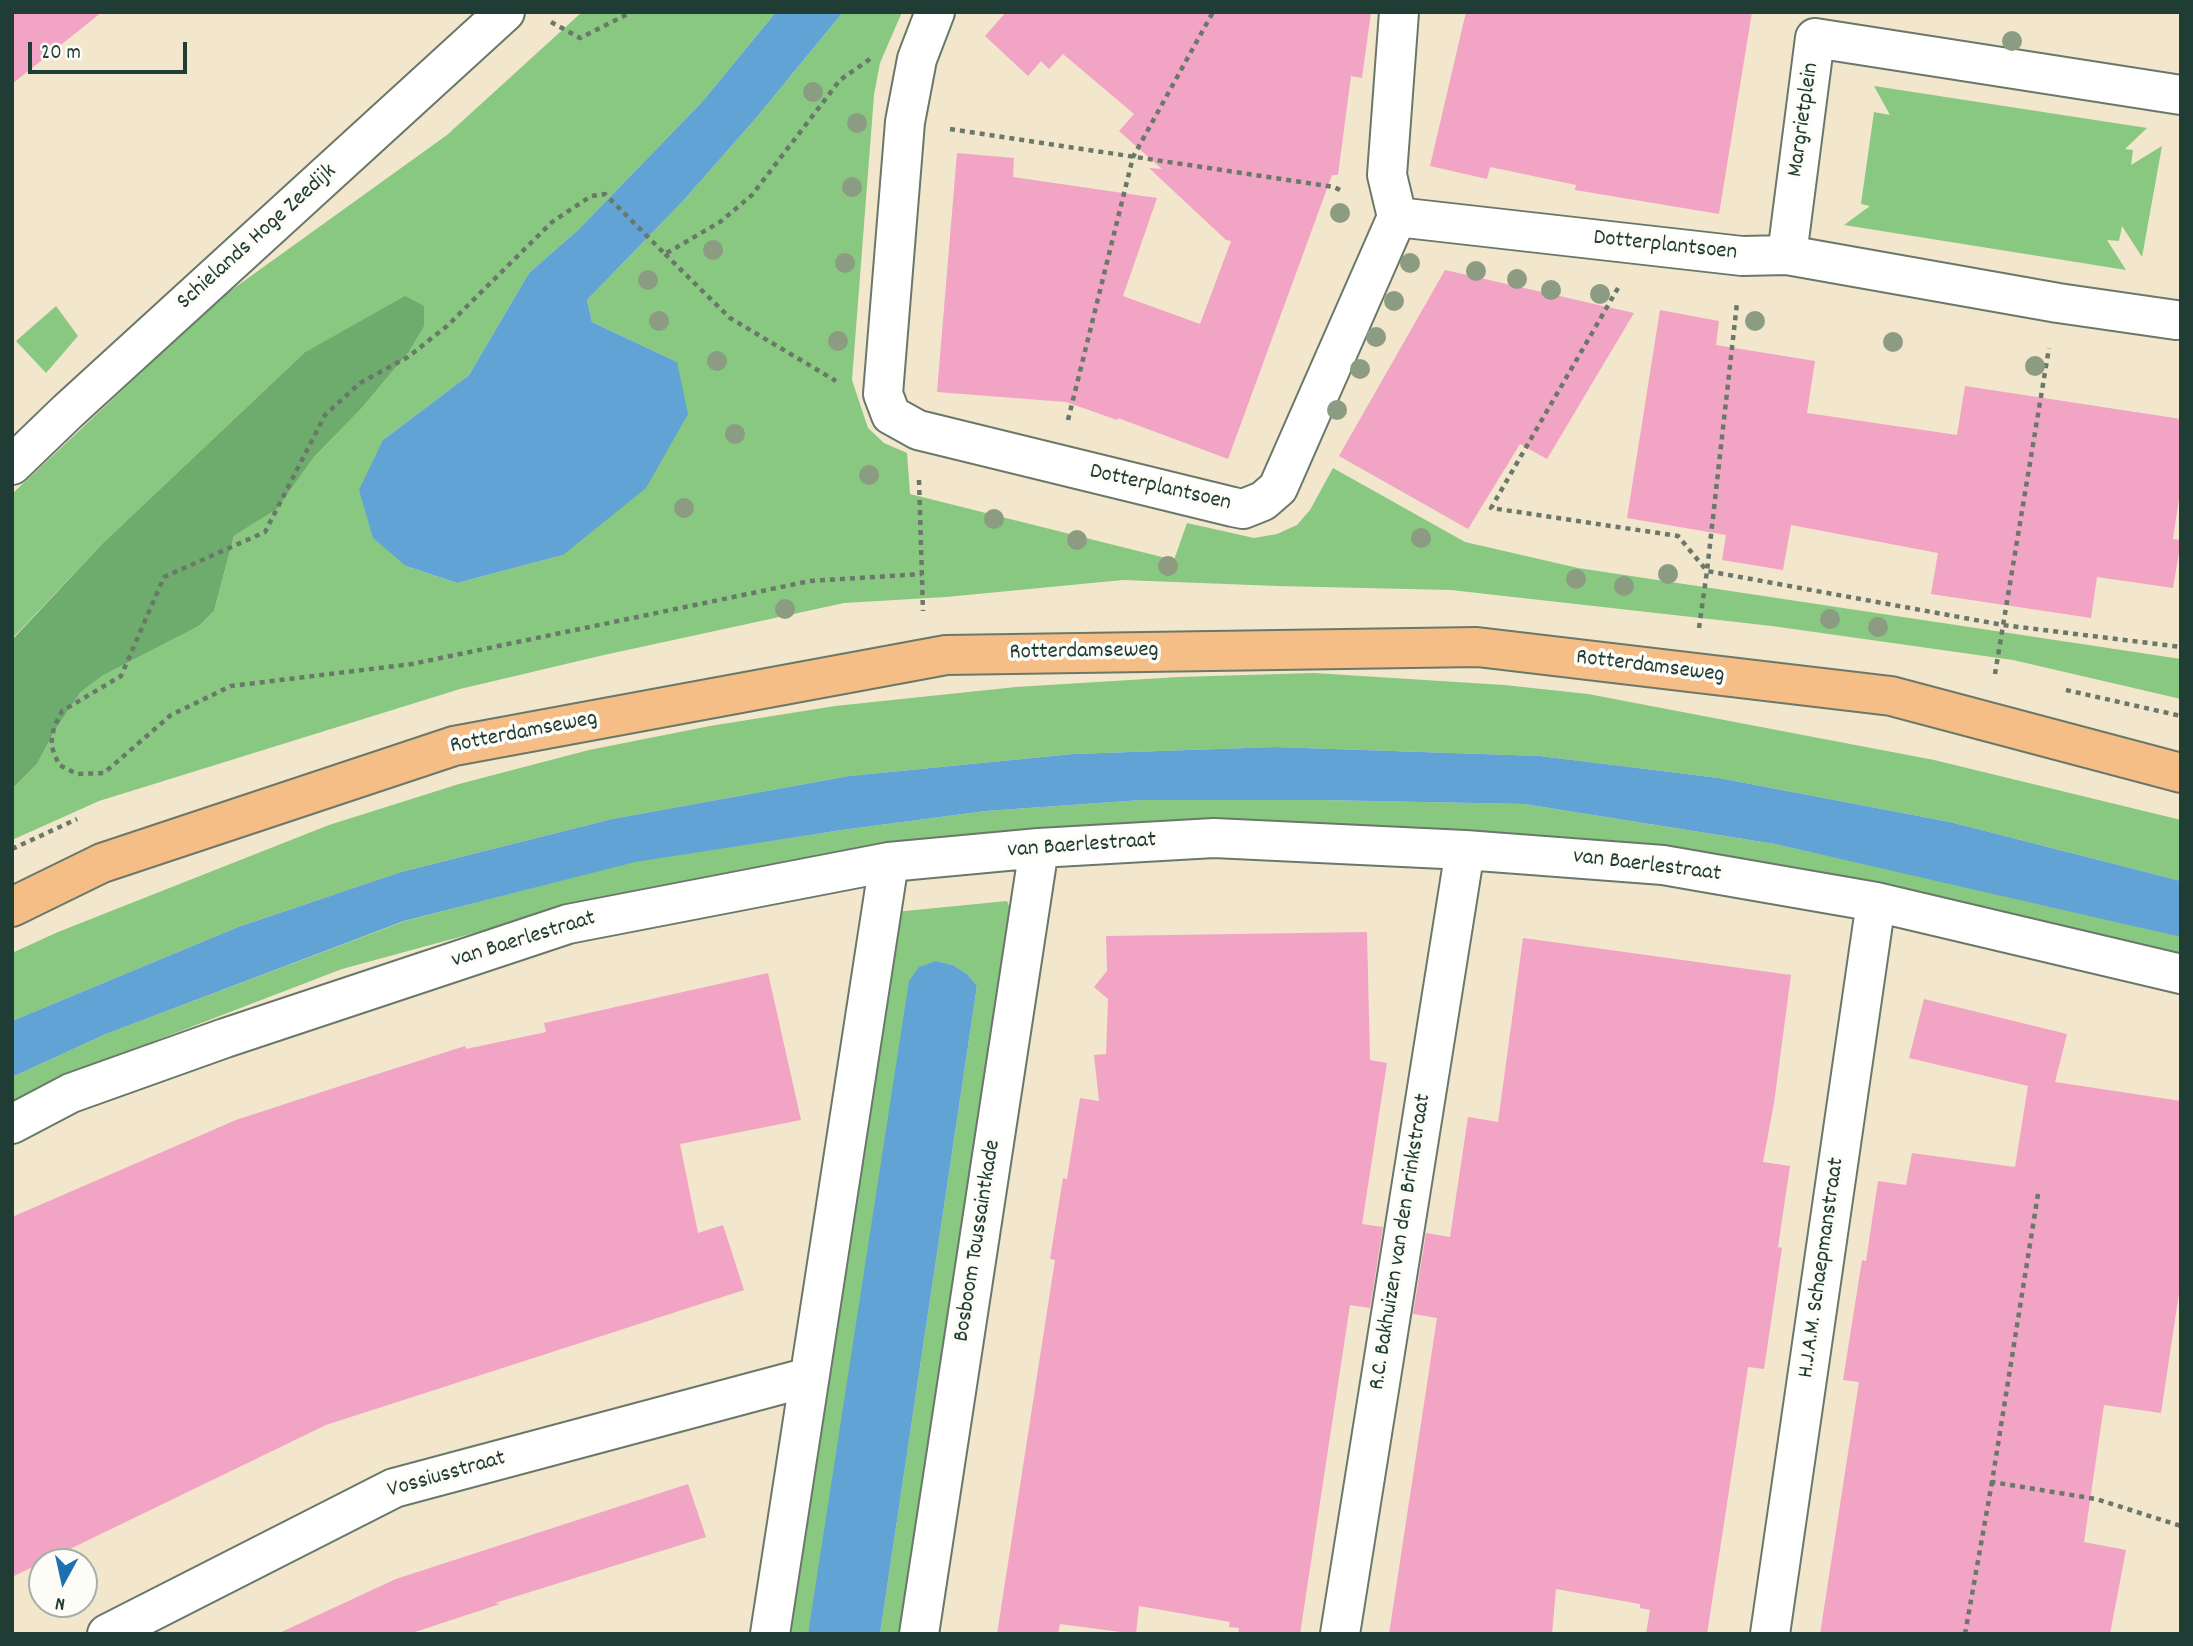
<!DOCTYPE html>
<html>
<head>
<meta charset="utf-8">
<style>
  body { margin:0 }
  #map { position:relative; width:2193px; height:1646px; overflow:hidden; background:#f2e6cc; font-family:Dekko,sans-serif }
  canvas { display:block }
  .frame { position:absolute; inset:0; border:14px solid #1f3d34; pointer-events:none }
  .north { position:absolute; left:28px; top:1548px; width:70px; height:70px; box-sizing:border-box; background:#fdfcf7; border:2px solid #a4b0a9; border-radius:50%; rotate:188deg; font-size:19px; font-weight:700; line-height:28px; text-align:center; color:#1f3d34 }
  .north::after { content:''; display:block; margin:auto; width:24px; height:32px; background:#1f6fb2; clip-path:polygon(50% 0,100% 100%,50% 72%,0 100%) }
  .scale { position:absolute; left:28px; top:42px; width:159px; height:32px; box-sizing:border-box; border:4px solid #1f3d34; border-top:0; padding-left:9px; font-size:21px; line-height:24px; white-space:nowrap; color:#1f3d34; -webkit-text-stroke:5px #fdfcf7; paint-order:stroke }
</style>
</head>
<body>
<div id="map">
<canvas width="2193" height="1646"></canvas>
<div class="frame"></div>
<div class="north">N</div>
<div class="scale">20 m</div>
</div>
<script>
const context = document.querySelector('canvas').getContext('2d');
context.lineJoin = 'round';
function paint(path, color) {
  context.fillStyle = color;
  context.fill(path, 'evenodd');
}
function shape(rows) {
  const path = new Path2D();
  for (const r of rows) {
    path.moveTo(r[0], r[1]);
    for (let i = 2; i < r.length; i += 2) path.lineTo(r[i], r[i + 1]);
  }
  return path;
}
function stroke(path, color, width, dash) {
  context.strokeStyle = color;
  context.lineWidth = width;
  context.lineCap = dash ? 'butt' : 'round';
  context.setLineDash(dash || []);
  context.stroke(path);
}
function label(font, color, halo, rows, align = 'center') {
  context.font = font + ' Dekko,sans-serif';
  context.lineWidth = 7;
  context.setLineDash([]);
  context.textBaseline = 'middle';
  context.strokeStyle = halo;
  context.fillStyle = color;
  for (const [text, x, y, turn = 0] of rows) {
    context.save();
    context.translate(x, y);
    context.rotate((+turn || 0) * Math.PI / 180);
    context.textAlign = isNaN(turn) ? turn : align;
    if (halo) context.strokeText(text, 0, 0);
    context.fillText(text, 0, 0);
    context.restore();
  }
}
paint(shape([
  [582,12,776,12,702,102,578,230,529,273,469,375,383,440,406,566,457,583,563,555,677,362,592,322,587,300,683,201,756,118,843,12,902,12,880,63,874,95,852,380,868,428,884,443,907,453,910,494,1174,560,1187,523,1254,538,1277,534,1297,525,1310,510,1333,468,1465,542,1578,568,2181,659,2181,699,2013,660,1772,626,1451,590,1278,586,1123,580,946,597,844,603,604,655,460,689,99,801,12,840,12,789,37,764,55,730,80,693,102,676,199,626,214,611,234,536,277,509,314,457,360,410,408,353,304,353,103,543,12,639,12,494,219,299,447,135],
  [1874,86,2147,128,2125,149,2133,150,2131,165,2162,146,2142,257,2122,226,2119,241,2107,240,2126,270,1844,225,1870,206,1861,204,1874,112,1890,115],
  [56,306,78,336,46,373,16,341],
  [1314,673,1504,685,1588,694,1934,760,2181,820,2181,881,1950,822,1719,778,1540,756,1275,747,1073,754,849,776,612,819,401,872,238,927,12,1021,12,953,58,932,329,825,459,784,589,750,710,726,835,706,1016,687,1179,677],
  [1142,800,1320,800,1524,804,1775,844,2038,903,2181,937,2181,958,1882,889,1151,826,975,834,746,871,533,917,342,969,79,1070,12,1103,12,1077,106,1034,405,921,635,861,842,830,986,811],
  [1007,901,1015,920,904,1634,880,1634,977,986,967,974,953,965,936,961,808,1634,786,1634,895,912]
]), '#88c880');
paint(shape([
  [405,296,424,306,424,326,408,353,360,410,314,457,277,509,234,536,214,611,199,626,102,676,80,693,55,730,37,764,12,789,12,640,103,543,304,353]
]), '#6eac6e');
paint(shape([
  [776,12,843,12,756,118,683,201,587,300,592,322,677,362,688,414,646,488,563,555,457,583,406,566,373,538,359,490,383,440,469,375,529,273,578,230,702,102],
  [1275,747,1540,756,1719,778,1950,822,2181,881,2181,937,1775,844,1524,804,1320,800,1142,800,986,811,842,830,635,862,404,921,106,1034,12,1077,12,1021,238,927,401,872,612,819,849,776,1073,754],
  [936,961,953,965,967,974,977,986,880,1634,808,1634,909,981,919,967]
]), '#62a3d6');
paint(shape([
  [12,12,102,12,12,84],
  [1006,12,1371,12,1362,78,1351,76,1338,175,1332,175,1228,459,1118,418,1117,420,1066,402,937,392,957,153,1014,158,1013,177,1157,198,1123,296,1200,324,1231,241,1226,240,1149,168,1162,169,1119,131,1134,114,1063,54,1049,69,1041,61,1028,76,985,36],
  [1466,12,1752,12,1719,214,1575,190,1576,185,1490,167,1487,179,1430,166],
  [1445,270,1634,313,1547,459,1520,444,1468,529,1339,456],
  [1660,310,1719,321,1716,345,1815,361,1807,413,1957,435,1965,386,2181,419,2181,485,2173,539,2181,540,2173,588,2097,577,2091,618,1931,594,1938,553,1791,525,1783,570,1722,560,1726,535,1627,518],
  [1367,932,1370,1060,1387,1063,1362,1224,1383,1227,1370,1308,1350,1305,1300,1634,1238,1634,1239,1628,1229,1627,1230,1622,1139,1606,1136,1634,1060,1624,1058,1634,997,1634,1055,1260,1050,1259,1063,1178,1067,1179,1080,1098,1099,1101,1094,1055,1106,1054,1108,999,1094,987,1107,971,1106,936],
  [1523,938,1791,975,1774,1103,1763,1162,1790,1166,1778,1247,1782,1248,1764,1369,1748,1367,1707,1634,1646,1634,1650,1610,1640,1608,1640,1604,1556,1589,1552,1634,1389,1634,1437,1318,1413,1314,1426,1233,1450,1237,1468,1117,1498,1122],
  [768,973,801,1120,680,1144,698,1233,723,1225,744,1290,326,1425,12,1577,12,1217,236,1120,334,1088,465,1046,466,1049,546,1032,544,1023],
  [1924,999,2067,1034,2055,1082,2181,1101,2181,1280,2161,1413,2104,1405,2084,1542,2126,1550,2110,1634,1820,1634,1859,1382,1843,1380,1862,1260,1866,1261,1878,1181,1906,1185,1912,1153,2015,1167,2028,1086,1909,1058],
  [688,1484,706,1537,495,1603,500,1604,409,1634,277,1634,396,1579]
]), '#f1a4c3');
const minor = shape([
  [935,12,917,59,905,122,883,394,891,415,918,430,1233,507,1243,509,1263,501,1278,488,1397,217],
  [1815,38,1787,255,2058,303,2176,320],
  [1815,38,2181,95],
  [1397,217,1742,256,1787,255],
  [1397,217,1387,175,1399,12],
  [12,465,67,412,505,12],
  [12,1124,71,1093,225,1038,568,924,889,862,1039,848,1214,838,1465,850,1663,865,1876,902,2181,974],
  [107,1634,394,1488,809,1377],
  [770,1634,889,862],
  [919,1634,1039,848],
  [1340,1634,1465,850],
  [1770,1634,1876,902]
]);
const major = shape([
  [12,907,102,863,454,746,946,655,1477,647,1891,696,2181,773]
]);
stroke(minor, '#697869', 42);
stroke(major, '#697869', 42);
stroke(shape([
  [551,22,580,38,632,12],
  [870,59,840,80,752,195,720,222,665,254,605,194,591,196,552,222,447,326,408,357,360,383,325,415,265,532,164,577,121,676,62,711,54,727,51,745,59,765,77,774,104,773,171,715,231,686,412,664,810,581,922,574],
  [950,129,1334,187,1342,191],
  [665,254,730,318,836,381],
  [1618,288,1491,508,1678,536,1707,571,2003,625,2181,647],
  [1068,420,1133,157,1213,12],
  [919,480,923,611],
  [1699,628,1707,571,1737,303],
  [1995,674,2049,348],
  [2066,690,2181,716],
  [12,849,77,819],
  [2038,1194,1992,1482,2096,1499,2181,1526],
  [1965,1634,1992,1482]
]), '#697869', 4.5, [5, 5]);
stroke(minor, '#fff', 38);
stroke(major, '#f6be87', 38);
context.fillStyle = '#8c9c83';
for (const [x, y] of [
  [2012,41],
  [813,92],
  [857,123],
  [852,187],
  [1340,213],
  [713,250],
  [845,263],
  [1410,263],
  [1476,271],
  [1517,279],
  [648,280],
  [1551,290],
  [1600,294],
  [1394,301],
  [659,321],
  [1755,321],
  [1376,337],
  [838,341],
  [1893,342],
  [717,361],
  [2035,366],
  [1360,369],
  [1337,410],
  [735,434],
  [869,475],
  [684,508],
  [994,519],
  [1421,538],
  [1077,540],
  [1168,566],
  [1668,574],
  [1576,579],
  [1624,586],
  [785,609],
  [1830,619],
  [1878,627]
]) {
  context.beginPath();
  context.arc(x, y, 10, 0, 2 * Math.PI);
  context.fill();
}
label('23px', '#1f3d34', '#fdfcf7', [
  ["Margrietplein",1805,120,-82],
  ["Schielands Hoge Zeedijk",258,238,-42],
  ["Dotterplantsoen",1665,247,6],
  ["Dotterplantsoen",1160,489,13],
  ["Rotterdamseweg",1084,653,-1],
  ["Rotterdamseweg",1650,668,7],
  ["Rotterdamseweg",524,734,-11],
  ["van Baerlestraat",1082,847,-4],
  ["van Baerlestraat",1647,867,7],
  ["van Baerlestraat",524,941,-17],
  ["Bosboom Toussaintkade",979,1241,-81],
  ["R.C. Bakhuizen van den Brinkstraat",1402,1242,-81],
  ["H.J.A.M. Schaepmanstraat",1823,1268,-82],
  ["Vossiusstraat",447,1476,-16]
]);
</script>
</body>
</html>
